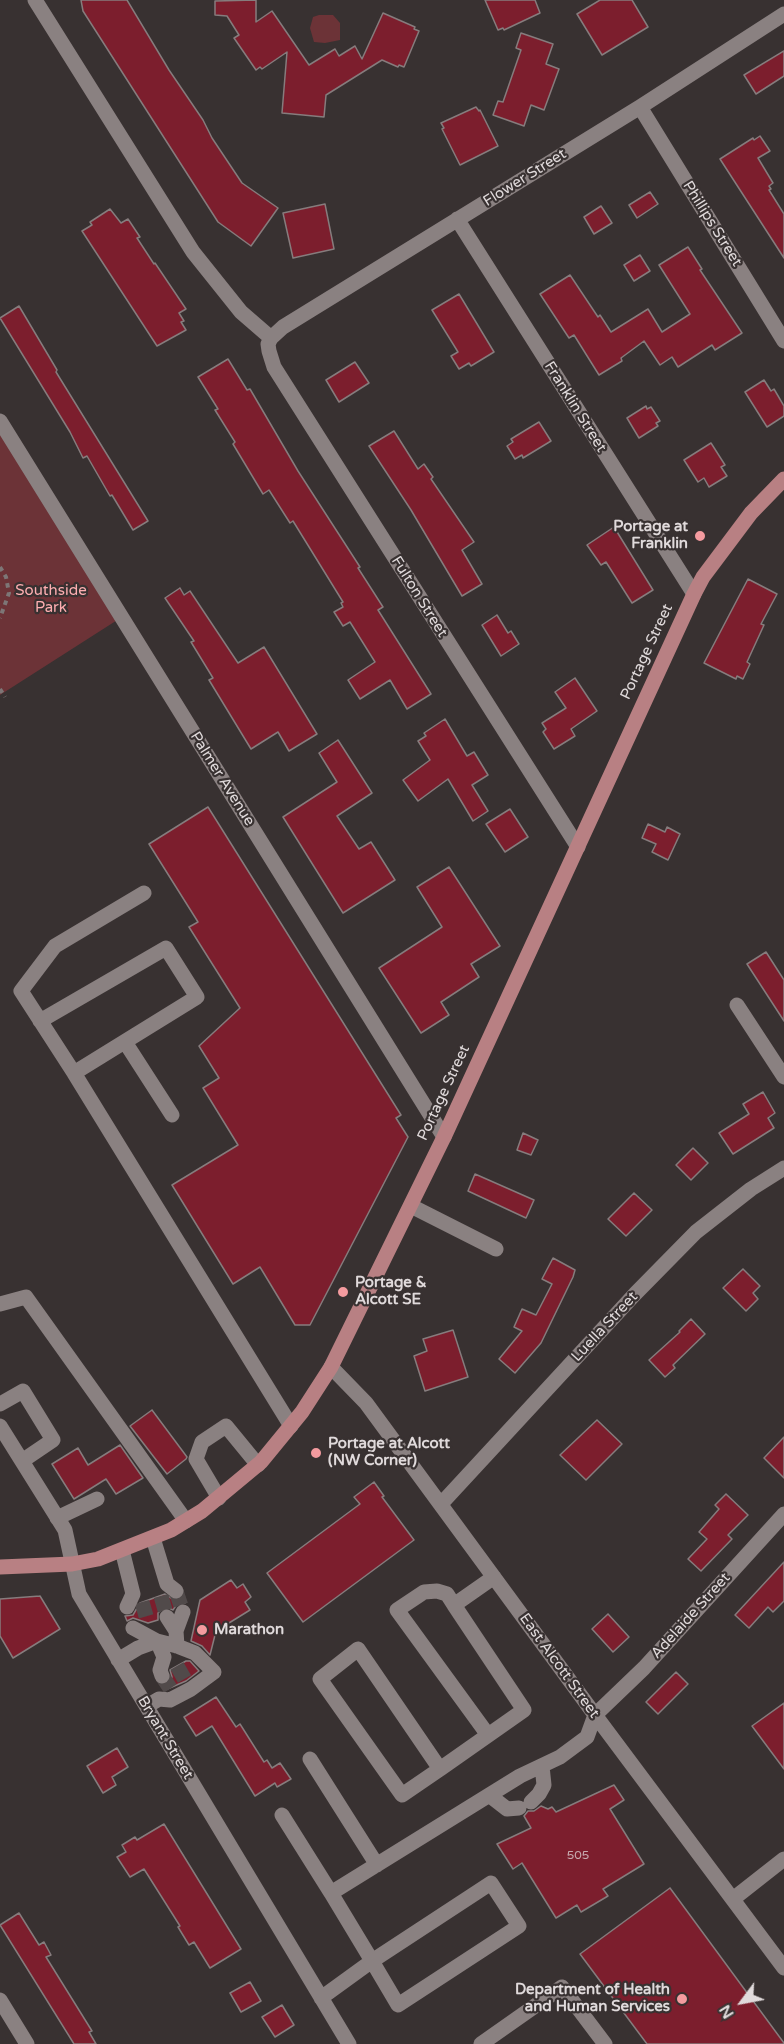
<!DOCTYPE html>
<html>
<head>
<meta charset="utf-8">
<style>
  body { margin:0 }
  #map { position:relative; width:784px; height:2044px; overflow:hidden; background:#383131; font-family:"Varela Round",sans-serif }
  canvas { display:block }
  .north { position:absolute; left:712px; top:1972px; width:60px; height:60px; -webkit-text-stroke:4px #383131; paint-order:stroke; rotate:238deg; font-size:16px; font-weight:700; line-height:24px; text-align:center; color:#e0dadb }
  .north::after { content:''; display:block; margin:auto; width:21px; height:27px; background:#e0dadb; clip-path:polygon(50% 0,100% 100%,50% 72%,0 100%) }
</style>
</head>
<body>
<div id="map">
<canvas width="784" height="2044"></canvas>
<div class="north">N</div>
</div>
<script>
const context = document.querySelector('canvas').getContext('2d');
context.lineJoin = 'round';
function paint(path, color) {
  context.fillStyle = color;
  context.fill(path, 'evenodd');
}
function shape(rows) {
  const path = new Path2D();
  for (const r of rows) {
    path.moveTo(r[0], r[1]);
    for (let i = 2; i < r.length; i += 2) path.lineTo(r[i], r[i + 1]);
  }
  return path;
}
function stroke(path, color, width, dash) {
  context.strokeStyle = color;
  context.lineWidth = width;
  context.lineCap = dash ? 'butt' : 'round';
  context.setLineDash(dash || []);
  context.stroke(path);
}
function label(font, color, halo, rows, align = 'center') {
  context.font = font + ' "Varela Round",sans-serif';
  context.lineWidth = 4.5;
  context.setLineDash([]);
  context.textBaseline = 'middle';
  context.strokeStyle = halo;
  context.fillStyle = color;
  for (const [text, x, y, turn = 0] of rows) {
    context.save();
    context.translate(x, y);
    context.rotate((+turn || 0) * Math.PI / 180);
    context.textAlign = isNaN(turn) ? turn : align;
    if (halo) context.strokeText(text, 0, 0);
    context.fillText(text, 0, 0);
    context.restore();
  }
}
paint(shape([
  [319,15,333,15,340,23,340,40,325,43,314,42,310,28,313,17],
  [0,421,122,617,0,695]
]), '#6c3337');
const building = shape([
  [81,0,127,0,169,70,203,120,212,138,242,183,278,208,251,246,218,222,83,11,81,0],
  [256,0,256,22,272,11,309,65,335,49,339,56,355,46,362,59,383,13,415,27,414,29,419,31,404,67,399,65,398,67,382,60,326,95,324,117,282,113,287,52,262,69,260,67,256,70,234,38,239,35,227,16,215,15,215,1,256,0],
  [485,0,535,0,540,13,504,30,503,28,498,30,485,0],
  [600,0,632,0,648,27,602,55,577,14,600,0],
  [521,33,553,44,546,64,559,69,544,110,531,105,524,126,493,115,498,101,503,102,521,50,516,48,521,33],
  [784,51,784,76,756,94,744,75,784,51],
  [476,107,479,111,480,110,498,146,460,165,442,129,444,128,441,123,476,107],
  [760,136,770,151,758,158,773,183,769,186,771,189,769,190,784,214,784,258,720,159,753,138,754,140,760,136],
  [650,192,658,204,637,218,629,205,650,192],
  [325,204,334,249,293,258,283,213,325,204],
  [601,206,612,223,594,234,584,217,601,206],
  [110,209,121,223,128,219,140,237,137,238,154,264,155,263,186,309,179,313,184,321,181,322,186,330,157,346,82,231,92,225,90,222,110,209],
  [688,247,702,269,700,270,742,333,715,350,712,345,678,367,672,357,660,365,644,341,621,358,622,361,599,375,574,335,569,338,540,294,570,275,598,317,600,315,611,332,648,309,662,332,690,314,659,265,688,247],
  [640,255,650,271,634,281,624,265,640,255],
  [459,294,494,352,471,366,469,363,459,369,451,356,458,352,432,310,459,294],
  [19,306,57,370,56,372,148,521,133,530,112,495,110,496,87,456,83,458,70,432,0,318,19,306],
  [228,359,247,390,250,389,298,471,360,567,358,568,383,607,378,610,431,694,407,709,390,680,360,699,348,680,375,662,350,622,343,626,334,612,343,607,341,603,343,602,293,521,290,523,269,490,263,494,233,444,235,442,215,410,218,409,198,377,228,359],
  [355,362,369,383,339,402,326,380,355,362],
  [764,380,771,391,774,389,784,406,784,416,767,427,745,392,764,380],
  [646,406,647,409,651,407,660,421,656,423,658,426,639,438,627,418,646,406],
  [539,422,551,441,523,458,522,455,515,459,507,446,513,442,511,439,539,422],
  [394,431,418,469,424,464,433,477,431,479,474,542,462,550,482,584,462,596,411,510,369,446,394,431],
  [711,443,725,465,721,467,727,476,709,487,704,478,698,482,684,460,711,443],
  [614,527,653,590,632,603,606,562,601,565,587,545,614,527],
  [748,579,777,594,761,624,764,625,747,662,750,664,743,679,737,676,736,679,704,663,748,579],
  [180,588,184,595,190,591,238,663,264,647,317,734,289,751,278,732,251,749,209,680,213,678,191,642,194,641,165,598,180,588],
  [497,615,508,633,511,631,519,644,501,656,482,625,497,615],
  [575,678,597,711,571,729,575,736,554,749,543,732,546,729,542,723,566,708,555,692,575,678],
  [445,719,467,756,474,752,488,775,472,785,488,811,473,821,448,779,418,801,403,780,430,760,418,741,426,736,424,733,445,719],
  [338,740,372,793,337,816,359,849,371,842,395,880,343,913,283,817,337,782,319,753,338,740],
  [208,807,401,1115,396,1118,408,1137,310,1325,295,1325,260,1267,233,1284,172,1185,238,1145,203,1088,219,1078,199,1046,240,1008,189,927,198,922,149,844,208,807],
  [510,809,528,837,505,852,486,824,510,809],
  [648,824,665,832,667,827,680,834,668,860,652,852,656,844,642,838,648,824],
  [449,867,500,946,471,964,479,977,441,1002,449,1015,421,1033,379,968,442,927,417,887,449,867],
  [766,952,784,980,784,1021,747,964,766,952],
  [763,1092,775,1113,768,1118,774,1128,733,1154,719,1133,749,1114,743,1104,763,1092],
  [523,1133,538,1140,531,1155,517,1150,523,1133],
  [693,1148,708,1163,691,1180,676,1165,693,1148],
  [475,1174,534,1200,526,1218,468,1191,475,1174],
  [634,1193,652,1210,626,1236,608,1219,634,1193],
  [553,1258,575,1270,573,1277,541,1343,515,1373,499,1359,522,1331,514,1327,522,1309,536,1315,552,1284,542,1279,553,1258],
  [743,1269,760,1286,753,1293,758,1299,746,1311,723,1288,743,1269],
  [691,1319,705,1334,673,1365,675,1368,665,1377,649,1360,680,1332,679,1331,691,1319],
  [453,1330,468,1377,425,1391,414,1356,427,1351,423,1339,453,1330],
  [152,1410,187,1457,186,1459,167,1474,130,1426,152,1410],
  [597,1420,622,1444,586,1480,560,1455,597,1420],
  [784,1437,784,1478,764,1458,784,1437],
  [120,1445,143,1478,116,1494,106,1479,74,1499,52,1464,78,1448,88,1465,120,1445],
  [374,1482,384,1496,382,1497,414,1540,303,1622,267,1573,360,1504,354,1497,374,1482],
  [726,1494,748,1515,728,1535,732,1539,701,1571,688,1559,707,1539,699,1532,719,1509,715,1505,726,1494],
  [784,1562,784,1601,773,1612,768,1607,749,1628,735,1615,784,1562],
  [231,1580,237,1588,243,1584,251,1597,245,1602,250,1610,216,1631,210,1655,202,1646,191,1641,200,1600,231,1580],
  [165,1594,175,1601,184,1597,185,1603,177,1604,173,1610,167,1607,162,1609,158,1613,158,1620,148,1623,133,1618,127,1621,125,1616,133,1615,140,1603,165,1594],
  [40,1596,60,1629,13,1658,0,1636,0,1599,40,1596],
  [608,1614,629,1637,613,1652,592,1629,608,1614],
  [186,1661,190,1661,199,1671,186,1681,165,1690,162,1685,170,1682,172,1677,170,1670,186,1661],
  [676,1672,688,1684,658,1714,646,1702,676,1672],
  [216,1697,236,1727,240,1724,264,1762,267,1760,272,1768,280,1763,291,1779,277,1787,275,1783,255,1796,212,1726,196,1736,184,1717,216,1697],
  [784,1703,784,1769,752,1726,784,1703],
  [117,1748,128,1767,112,1777,116,1785,103,1793,87,1766,117,1748],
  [614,1785,624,1800,610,1809,644,1864,603,1889,608,1896,581,1912,577,1905,556,1918,522,1863,513,1869,497,1844,531,1828,524,1816,528,1811,534,1811,541,1806,548,1809,552,1807,556,1812,614,1785],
  [164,1824,241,1949,210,1968,194,1942,189,1945,178,1927,180,1926,144,1869,130,1877,117,1857,126,1852,122,1845,135,1837,137,1840,164,1824],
  [670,1888,784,2043,784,2044,647,2044,580,1954,670,1888],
  [19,1913,39,1945,44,1942,51,1955,46,1957,92,2031,89,2032,96,2044,74,2044,0,1925,19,1913],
  [250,1982,261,2001,241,2012,230,1993,250,1982],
  [282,2005,294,2025,275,2037,262,2017,282,2005]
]);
paint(building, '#7c1e2d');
stroke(building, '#867c7d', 1.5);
stroke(shape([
  [176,1591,183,1612],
  [161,1596,167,1617],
  [142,1602,148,1623],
  [177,1666,188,1685],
  [162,1676,174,1694]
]), '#514a4a', 15, [15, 8]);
stroke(shape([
  [0,567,6,577,9,593,0,618],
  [0,689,5,697]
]), '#7d7676', 4, [4.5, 4.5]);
stroke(shape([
  [35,0,193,252,241,312,271,338],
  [640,107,784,341],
  [457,219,694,594],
  [0,421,444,1137],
  [578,847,274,367,269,351,268,344,271,338,283,327,640,107,784,14],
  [144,893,55,946,21,991,74,1073,291,1426],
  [737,1005,784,1077],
  [40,1021,166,948,197,997,74,1073],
  [125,1042,172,1115],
  [411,1206,496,1249],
  [0,1304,26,1297,186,1521],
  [331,1367,366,1403,595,1715,784,1968],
  [0,1404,23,1391,53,1440,22,1461],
  [0,1426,65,1530,79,1594,349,2044],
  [219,1498,196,1459,202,1442,226,1426,258,1465],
  [441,1504,635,1294,696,1232,751,1189,784,1168],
  [57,1518,97,1499],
  [153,1538,167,1584,176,1591],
  [122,1550,133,1594,127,1607],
  [454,1605,447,1594,437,1591,424,1592,397,1610,488,1735],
  [167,1617,176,1631,177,1646],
  [133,1628,157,1641,164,1657,160,1670,162,1676],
  [176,1631,183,1612],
  [118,1660,138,1648,157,1641,177,1646,195,1653,214,1672,191,1689,170,1700,159,1699,147,1706],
  [310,1759,377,1865],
  [440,1769,402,1795,320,1679,358,1649,440,1769,524,1710,454,1605,494,1577],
  [489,1795,507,1809,519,1808],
  [531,1802,539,1794,544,1785,542,1766],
  [282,1815,331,1893],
  [733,1899,784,1859],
  [321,1998,372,1961,491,1883,519,1926,398,2005,372,1961,331,1893,520,1776,560,1757,587,1737,595,1715,644,1668,784,1514],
  [0,2000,27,2044],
  [481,2044,562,1987,605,2044]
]), '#8a8181', 15);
stroke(shape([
  [0,1567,72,1564,98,1559,171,1530,202,1511,261,1462,302,1412,331,1367,444,1137,694,594,703,577,751,513,784,479]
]), '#b88083', 15);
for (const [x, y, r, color] of [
  [700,536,6,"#f49b9f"],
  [343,1292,6,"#f49b9f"],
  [316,1453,6,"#f49b9f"],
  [202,1630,6,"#f49b9f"],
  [682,1999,6,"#f49b9f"]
]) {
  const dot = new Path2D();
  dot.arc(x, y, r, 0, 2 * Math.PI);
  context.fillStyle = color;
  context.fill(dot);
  stroke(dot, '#383131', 2);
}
label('12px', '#c7abb0', null, [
  ["505",578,1856]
]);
label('15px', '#e0dadb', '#383131', [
  ["Flower Street",525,178,-32],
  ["Phillips Street",712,224,58],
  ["Franklin Street",575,407,58],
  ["Fulton Street",419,597,58],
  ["Portage Street",647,652,-65],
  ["Palmer Avenue",222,779,58],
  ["Portage Street",444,1093,-65],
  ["Luella Street",605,1327,-47],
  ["Adelaide Street",691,1616,-48],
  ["East Alcott Street",559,1666,54],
  ["Bryant Street",165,1738,59]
]);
label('bold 15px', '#e0dadb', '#383131', [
  ["Portage at",688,527,"right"],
  ["Franklin",688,544,"right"],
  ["Portage &",355,1283],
  ["Alcott SE",355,1300],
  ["Portage at Alcott",328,1444],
  ["(NW Corner)",328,1461],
  ["Marathon",214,1630],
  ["Department of Health",670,1990,"right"],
  ["and Human Services",670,2007,"right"]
], 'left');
label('15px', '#feaeb1', '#383131', [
  ["Southside",51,591],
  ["Park",51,608]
]);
</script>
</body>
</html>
